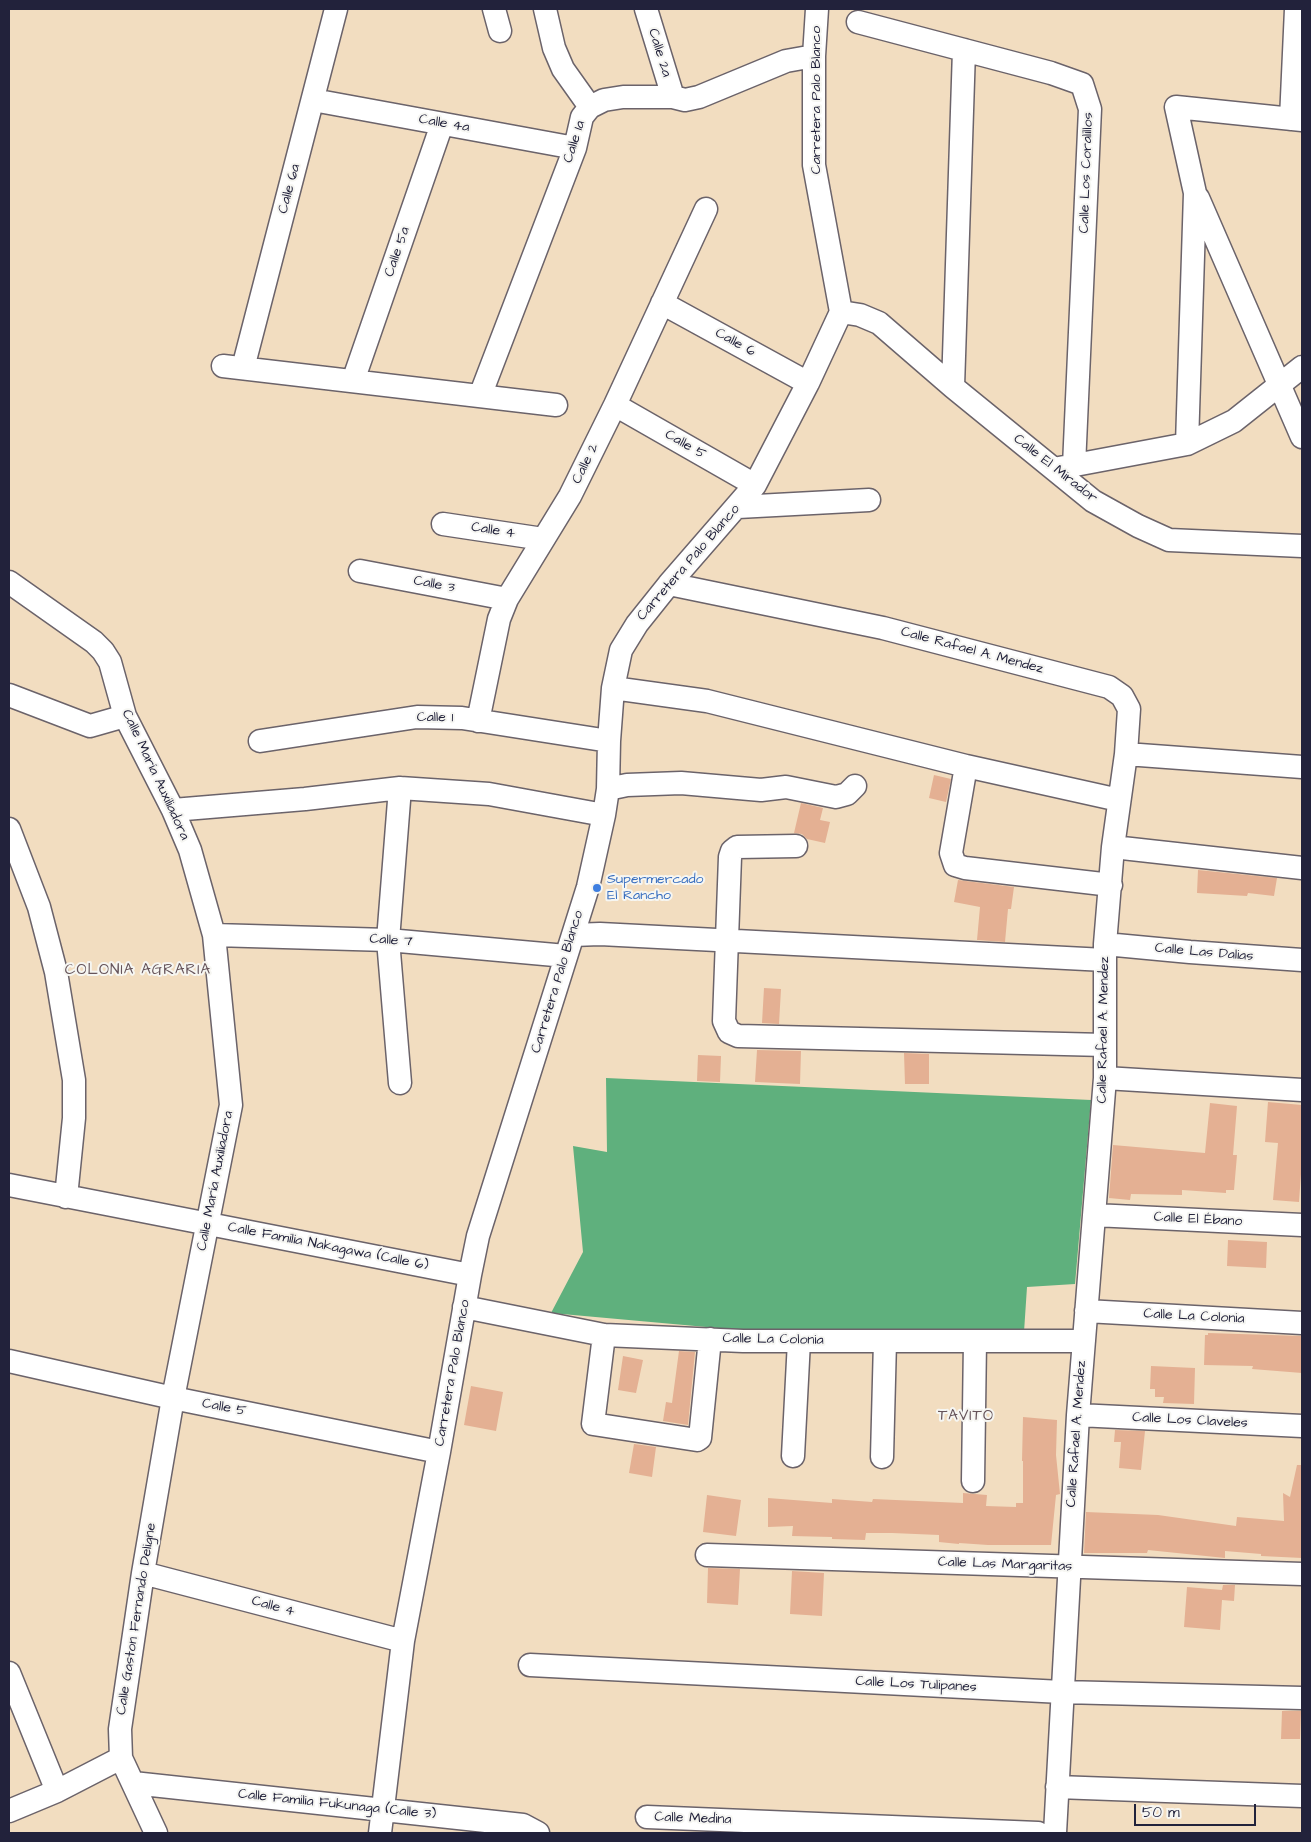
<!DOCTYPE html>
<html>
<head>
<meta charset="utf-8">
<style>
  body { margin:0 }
  #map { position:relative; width:1311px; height:1842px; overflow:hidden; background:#f2ddc0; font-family:"Architects Daughter",sans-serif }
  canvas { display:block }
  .frame { position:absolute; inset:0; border:10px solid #22223b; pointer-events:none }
  .scale { position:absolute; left:1134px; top:1804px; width:122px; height:22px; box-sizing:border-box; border:2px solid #22223b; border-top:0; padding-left:6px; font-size:15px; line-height:18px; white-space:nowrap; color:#22223b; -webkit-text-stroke:4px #f6f6f2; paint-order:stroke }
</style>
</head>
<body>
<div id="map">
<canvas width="1311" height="1842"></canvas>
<div class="frame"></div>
<div class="scale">50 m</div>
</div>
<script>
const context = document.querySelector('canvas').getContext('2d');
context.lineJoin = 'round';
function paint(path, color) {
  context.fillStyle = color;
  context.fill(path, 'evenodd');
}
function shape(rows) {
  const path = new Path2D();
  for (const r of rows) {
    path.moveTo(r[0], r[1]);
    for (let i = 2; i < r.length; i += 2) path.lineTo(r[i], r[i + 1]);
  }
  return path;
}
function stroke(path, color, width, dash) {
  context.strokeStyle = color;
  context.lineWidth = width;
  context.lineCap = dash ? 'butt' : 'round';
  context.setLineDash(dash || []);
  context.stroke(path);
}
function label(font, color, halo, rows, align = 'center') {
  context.font = font + ' "Architects Daughter",sans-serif';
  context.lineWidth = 4;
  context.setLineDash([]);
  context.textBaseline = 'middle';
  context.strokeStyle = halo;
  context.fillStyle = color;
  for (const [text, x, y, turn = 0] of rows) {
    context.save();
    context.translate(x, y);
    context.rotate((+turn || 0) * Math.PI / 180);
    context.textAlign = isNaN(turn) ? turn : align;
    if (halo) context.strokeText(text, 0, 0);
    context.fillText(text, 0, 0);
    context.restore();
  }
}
paint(shape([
  [606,1078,1091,1100,1075,1284,1027,1287,1024,1332,795,1335,551,1313,583,1252,573,1146,607,1152]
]), '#5fb07d');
paint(shape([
  [934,775,951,779,946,802,929,798],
  [801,803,823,808,820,820,830,822,825,843,807,839,802,834,794,833],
  [1198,870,1277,878,1274,896,1248,893,1247,896,1197,893],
  [958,880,1014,887,1011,909,1008,909,1005,942,977,940,980,907,954,902],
  [764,988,781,989,779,1024,762,1023],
  [757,1050,801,1051,800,1084,755,1082],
  [904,1053,929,1054,929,1084,905,1084],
  [698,1055,721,1056,720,1082,697,1081],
  [1268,1102,1302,1105,1302,1160,1299,1202,1273,1200,1278,1143,1265,1142],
  [1210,1103,1237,1106,1233,1155,1237,1155,1234,1190,1226,1190,1226,1193,1182,1190,1182,1195,1131,1194,1130,1200,1109,1198,1113,1145,1205,1153],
  [1228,1240,1267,1242,1266,1268,1227,1266],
  [1208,1333,1302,1336,1302,1373,1252,1369,1253,1366,1204,1365,1205,1335,1208,1335],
  [679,1351,695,1352,688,1425,663,1421,666,1402,672,1403],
  [623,1356,643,1360,636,1393,618,1390],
  [1151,1366,1195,1368,1194,1404,1163,1403,1164,1397,1155,1397,1155,1389,1150,1389],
  [471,1386,503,1392,496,1431,464,1425],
  [1023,1417,1057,1420,1056,1455,1060,1494,1056,1495,1051,1545,988,1545,959,1543,959,1544,939,1542,939,1535,892,1533,866,1533,865,1540,832,1539,832,1537,792,1536,793,1526,768,1527,768,1498,832,1503,832,1499,872,1502,873,1499,963,1503,963,1493,987,1495,986,1506,1016,1507,1016,1503,1023,1503,1023,1461,1022,1461],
  [1115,1430,1145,1431,1141,1470,1119,1468,1121,1442,1114,1442],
  [634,1444,656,1447,652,1477,629,1473],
  [1297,1465,1302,1465,1302,1558,1261,1556,1261,1554,1225,1551,1225,1558,1148,1550,1147,1553,1084,1553,1086,1512,1158,1515,1236,1526,1237,1517,1284,1521,1283,1493,1290,1497],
  [707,1495,741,1500,736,1536,703,1532],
  [708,1568,740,1569,738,1605,707,1603],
  [792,1571,824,1573,822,1616,790,1614],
  [1223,1585,1235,1585,1234,1601,1222,1600,1220,1630,1184,1627,1187,1587,1222,1590],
  [1282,1711,1301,1711,1300,1739,1281,1739]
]), '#e4b093');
const minor = shape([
  [494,9,500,31],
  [545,9,554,48,563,69,590,107],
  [646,9,673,97],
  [858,22,1051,73,1082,84,1090,109,1074,466],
  [313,100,575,148],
  [1291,119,1296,9],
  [1198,198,1302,437],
  [662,303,808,383],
  [841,312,860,315,879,323,953,387,1093,501,1138,526,1169,540,1302,546],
  [223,366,556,405],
  [243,368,336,9],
  [353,381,442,124],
  [953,387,964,50],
  [480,396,575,148,582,117,590,107,604,100,623,97,673,97,685,100,699,97,786,61,814,56],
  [615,405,755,485],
  [1187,444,1195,193,1176,107,1302,120],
  [1059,468,1187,444,1234,421,1302,367],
  [738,507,869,500],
  [443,524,543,539],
  [360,571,507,599],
  [9,582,94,642,103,651,110,662,125,716,173,810,190,850,214,935,231,1105,173,1398,143,1573,120,1729,121,1758,156,1833],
  [669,584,883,628,1109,687,1122,696,1129,709,1126,754,1113,847,1105,944,1105,1078,1078,1415,1055,1833],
  [613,688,707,701,966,766,1119,800],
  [9,695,90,726,125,716],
  [478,721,499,619,507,599,570,496,615,405,706,209],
  [260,741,417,717,462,718,609,741],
  [1126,754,1302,767],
  [966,766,951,853,955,865,965,868,1111,885],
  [400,788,388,940,400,1083],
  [608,789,627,785,681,783,761,790,786,787,836,797,847,794,855,786],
  [173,810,305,799,400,788,489,794,604,815],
  [9,829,39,907,56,972,74,1080,74,1118,66,1197],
  [796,846,737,847,732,851,730,857,724,1021,729,1032,738,1036,1105,1045],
  [1113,847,1302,868],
  [214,935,388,940,566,956],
  [573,935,600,934,1105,960],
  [1105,944,1190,952,1302,960],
  [1105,1078,1302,1090],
  [9,1185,470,1275],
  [1094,1215,1302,1225],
  [464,1307,604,1335,743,1341,1084,1341],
  [1086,1311,1302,1323],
  [604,1335,593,1424,697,1440,700,1438,710,1339],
  [9,1361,173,1398,439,1452],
  [1078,1415,1302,1426],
  [793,1456,799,1341],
  [882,1457,885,1341],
  [973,1481,975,1341],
  [707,1555,1302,1574],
  [143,1573,403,1641],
  [530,1665,1062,1692,1302,1698],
  [9,1673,57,1791],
  [133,1783,523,1825,538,1833],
  [1057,1787,1302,1796],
  [9,1811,57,1791,121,1758],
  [647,1817,1038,1833],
  [380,1833,403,1641,439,1452,470,1275,478,1236,588,887,604,815,608,789,609,741,613,688,621,650,637,624,669,584,755,485,808,383,841,312,814,165,814,56,817,9]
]);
stroke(minor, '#6b636a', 25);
stroke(minor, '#fff', 22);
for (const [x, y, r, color] of [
  [597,888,5,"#3f7fe0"]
]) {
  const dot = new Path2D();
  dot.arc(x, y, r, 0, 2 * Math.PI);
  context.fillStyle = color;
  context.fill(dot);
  stroke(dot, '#f6f6f2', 2);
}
label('14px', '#22223b', '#f6f6f2', [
  ["Calle 2a",659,53,73],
  ["Carretera Palo Blanco",817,100,-90],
  ["Calle 4a",444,124,10],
  ["Calle 1a",575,142,-72],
  ["Calle Los Coralillos",1087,173,-88],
  ["Calle 6a",290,189,-75],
  ["Calle 5a",398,252,-71],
  ["Calle 6",735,343,29],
  ["Calle 5",685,445,30],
  ["Calle 2",586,464,-64],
  ["Calle El Mirador",1055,469,38],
  ["Calle 4",493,531,9],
  ["Carretera Palo Blanco",689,563,-49],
  ["Calle 3",434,585,11],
  ["Calle Rafael A. Mendez",972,651,15],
  ["Calle 1",435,718],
  ["Calle María Auxiliadora",155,775,65],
  ["Calle 7",391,941,4],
  ["Calle Las Dalias",1204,953,5],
  ["Carretera Palo Blanco",558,982,-73],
  ["Calle Rafael A. Mendez",1104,1030,-89],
  ["Calle María Auxiliadora",216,1181,-79],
  ["Calle El Ébano",1198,1220,3],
  ["Calle Familia Nakagawa (Calle 6)",328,1247,11],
  ["Calle La Colonia",1194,1317,3],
  ["Calle La Colonia",773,1340,1],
  ["Carretera Palo Blanco",453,1373,-80],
  ["Calle 5",224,1408,11],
  ["Calle Los Claveles",1190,1421,3],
  ["Calle Rafael A. Mendez",1077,1434,-86],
  ["Calle Las Margaritas",1005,1565,2],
  ["Calle 4",273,1607,15],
  ["Calle Gaston Fernando Deligne",137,1619,-81],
  ["Calle Los Tulipanes",916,1685,3],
  ["Calle Familia Fukunaga (Calle 3)",337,1805,6],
  ["Calle Medina",693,1819,2]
]);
label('14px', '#366cbe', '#f6f6f2', [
  ["Supermercado",607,880],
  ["El Rancho",607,896]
], 'left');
context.letterSpacing = '1px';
label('15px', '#66545a', '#f6f6f2', [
  ["COLONIA AGRARIA",138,971],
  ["TAVITO",966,1417]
]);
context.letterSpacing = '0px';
</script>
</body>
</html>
